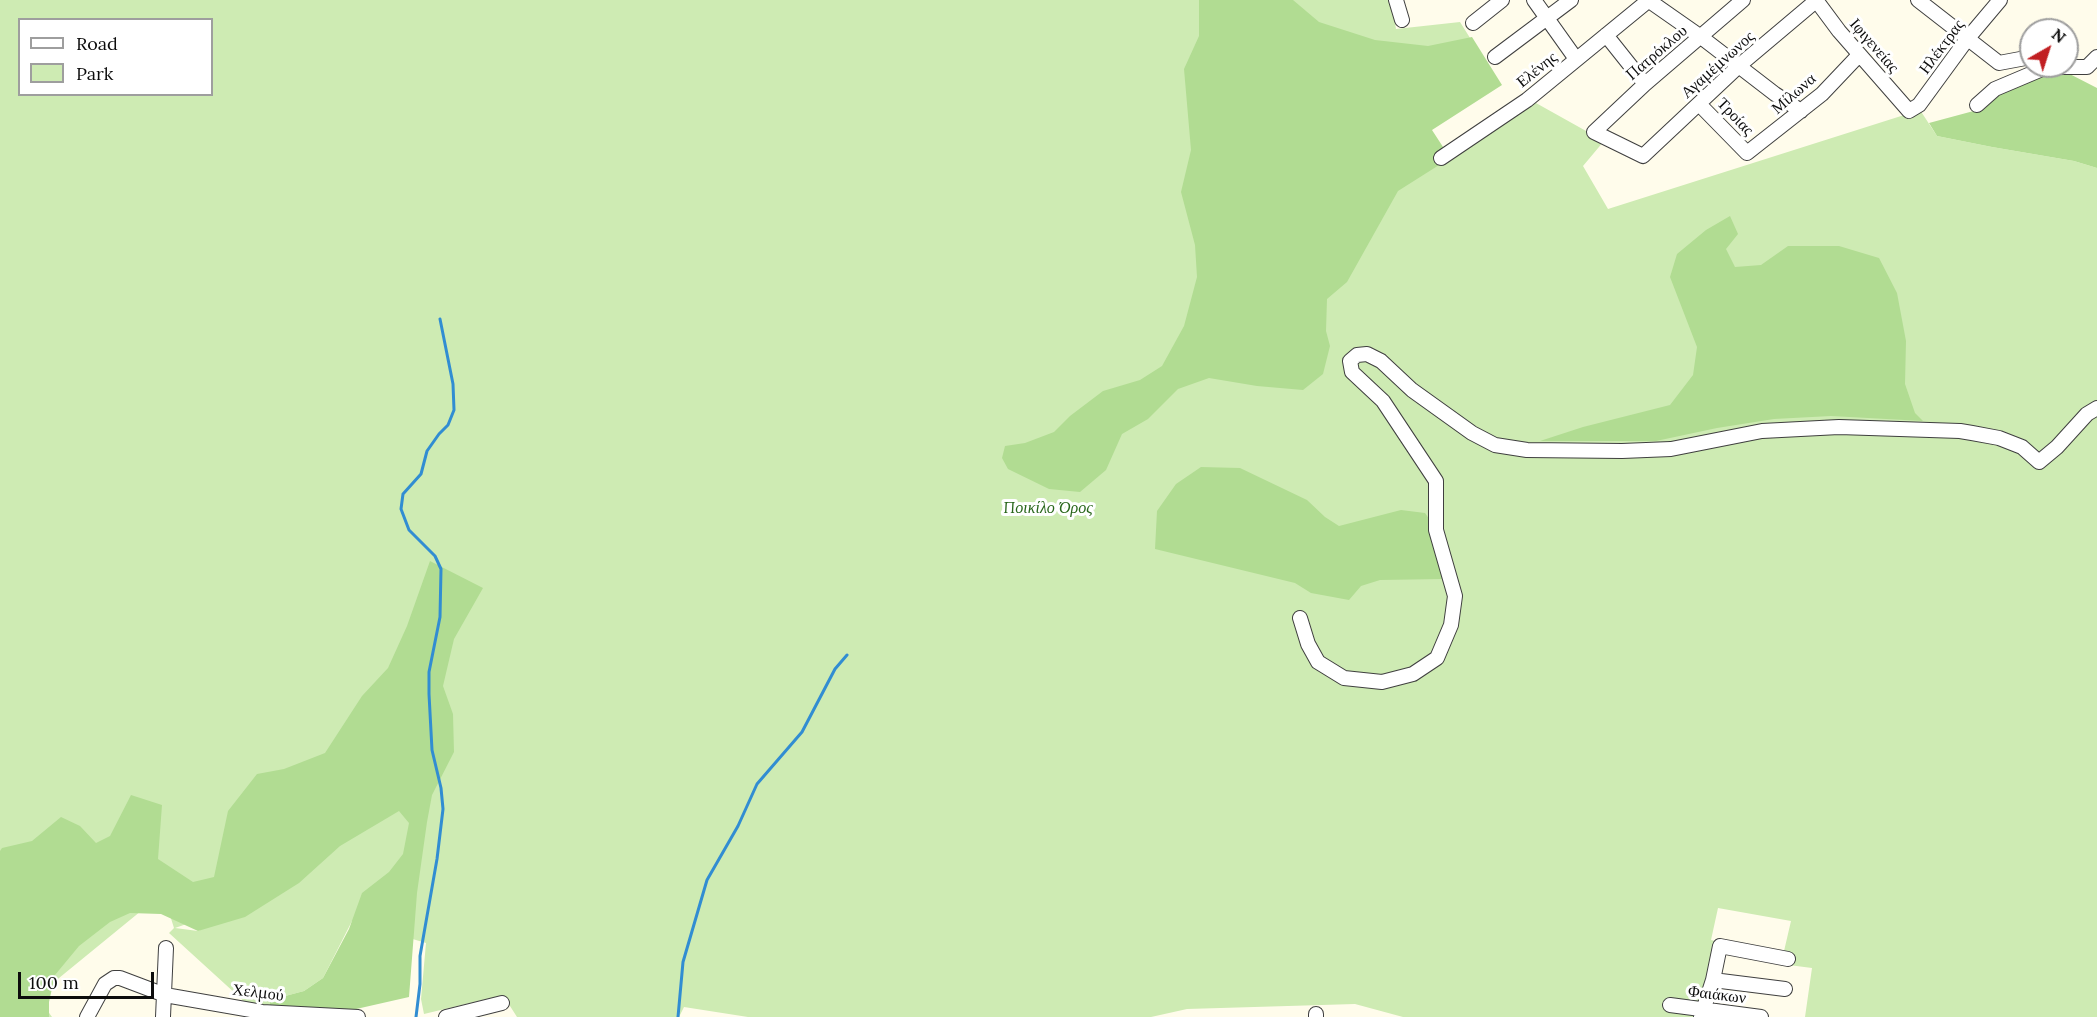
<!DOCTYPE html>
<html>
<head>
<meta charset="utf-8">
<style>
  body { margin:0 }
  #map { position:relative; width:2097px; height:1017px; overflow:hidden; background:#fffceb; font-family:Lora,serif }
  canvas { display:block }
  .legend { position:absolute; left:18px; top:18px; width:195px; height:78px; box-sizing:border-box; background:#fff; border:2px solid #9e9e9e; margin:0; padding:8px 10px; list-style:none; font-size:18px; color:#0c0c0c }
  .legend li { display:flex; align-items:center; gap:12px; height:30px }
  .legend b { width:30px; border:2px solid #9e9e9e }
  .north { position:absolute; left:2019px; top:18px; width:60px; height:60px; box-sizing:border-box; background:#fff; border:2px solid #9e9e9e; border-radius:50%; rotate:39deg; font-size:16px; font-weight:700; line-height:24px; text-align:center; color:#0c0c0c }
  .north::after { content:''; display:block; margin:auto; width:21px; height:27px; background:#c11f22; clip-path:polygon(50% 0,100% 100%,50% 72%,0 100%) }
  .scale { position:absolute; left:18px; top:972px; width:136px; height:27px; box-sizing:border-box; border:3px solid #0c0c0c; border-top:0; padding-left:8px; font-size:18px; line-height:21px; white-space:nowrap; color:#0c0c0c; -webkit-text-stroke:4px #fff; paint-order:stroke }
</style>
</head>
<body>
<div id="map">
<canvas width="2097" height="1017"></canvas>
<ul class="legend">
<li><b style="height:8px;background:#fff"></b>Road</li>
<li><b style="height:16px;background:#ceebb3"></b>Park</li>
</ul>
<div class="north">N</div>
<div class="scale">100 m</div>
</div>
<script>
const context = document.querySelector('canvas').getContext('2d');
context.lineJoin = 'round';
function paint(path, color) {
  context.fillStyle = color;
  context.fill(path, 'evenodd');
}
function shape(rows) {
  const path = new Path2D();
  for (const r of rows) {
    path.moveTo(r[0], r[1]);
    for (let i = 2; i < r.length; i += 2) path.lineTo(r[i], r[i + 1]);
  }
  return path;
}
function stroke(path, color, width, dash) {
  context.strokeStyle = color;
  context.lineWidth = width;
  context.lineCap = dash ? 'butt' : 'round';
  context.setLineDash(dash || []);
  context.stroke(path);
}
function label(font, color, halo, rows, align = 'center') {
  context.font = font + ' Lora,serif';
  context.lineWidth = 6;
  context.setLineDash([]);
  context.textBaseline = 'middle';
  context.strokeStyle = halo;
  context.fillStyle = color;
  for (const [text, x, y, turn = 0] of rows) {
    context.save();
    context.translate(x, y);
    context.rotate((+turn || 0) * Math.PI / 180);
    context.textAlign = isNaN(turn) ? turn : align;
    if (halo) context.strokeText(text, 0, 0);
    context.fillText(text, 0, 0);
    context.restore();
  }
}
paint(shape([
  [0,0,1391,0,1396,29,1460,22,1499,84,1429,129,1446,157,1527,98,1604,141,1583,166,1608,209,1920,110,1937,136,1992,147,2074,161,2097,168,2097,1017,1805,1017,1812,968,1781,964,1791,921,1718,908,1711,940,1719,942,1698,1017,1403,1017,1355,1004,1187,1009,1151,1017,748,1017,684,1007,679,1017,517,1017,503,995,424,1014,421,999,426,943,352,921,323,978,304,991,270,1000,269,1010,248,1005,169,933,174,928,163,893,37,996,52,1017,0,1017],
  [20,20,212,20,212,94,20,94],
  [267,896,198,931,175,928]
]), '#ceebb3');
paint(shape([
  [1199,0,1293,0,1319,22,1375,40,1428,46,1472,37,1502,85,1432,130,1445,150,1447,160,1398,191,1347,282,1327,299,1326,331,1330,346,1323,374,1303,390,1257,386,1209,378,1178,389,1148,419,1122,434,1106,470,1080,492,1049,489,1008,469,1002,458,1005,446,1025,443,1054,432,1070,416,1103,391,1140,380,1162,366,1184,326,1197,277,1195,245,1181,192,1191,150,1184,69,1199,36],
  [2060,69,2097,88,2097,168,2074,161,1992,147,1937,136,1929,123,1981,109,1995,93],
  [1730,216,1738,234,1726,249,1735,267,1761,265,1788,246,1839,246,1879,258,1897,293,1906,341,1905,384,1915,413,1923,421,1831,416,1774,419,1717,428,1656,441,1540,441,1583,427,1670,405,1693,375,1697,347,1670,277,1677,254,1706,230],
  [1201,467,1240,468,1307,500,1325,517,1339,526,1401,510,1425,513,1432,523,1444,579,1380,580,1361,586,1349,600,1311,593,1295,583,1155,549,1157,511,1176,484],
  [430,561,483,588,454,639,443,686,453,714,454,752,432,795,427,822,417,893,409,997,343,1012,269,1010,270,1000,304,991,323,978,349,929,362,893,389,872,403,854,409,823,399,811,340,846,299,883,245,917,198,931,161,914,130,913,110,922,79,946,55,975,49,1002,49,1017,0,1017,0,851,2,848,32,841,61,817,80,826,96,843,110,836,131,795,162,805,158,859,193,882,214,877,228,811,257,774,284,769,325,753,362,696,388,668,407,626]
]), '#b1dc92');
stroke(shape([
  [416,1017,420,984,420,956,437,859,443,809,441,788,432,750,429,694,429,672,440,617,441,569,435,556,409,530,401,509,403,494,421,474,427,451,439,434,448,425,454,410,453,384,440,319],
  [678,1017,683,962,707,880,738,826,757,784,802,732,835,669,847,655]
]), '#318dd2', 3);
const minor = shape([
  [1396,0,1402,20],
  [1534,0,1576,59],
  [1648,0,1701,37,1775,94,1801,111],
  [1743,0,1645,84,1594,132,1643,156,1741,64,1817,0],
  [1816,0,1839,31,1909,111,1919,105,1968,38,2000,0],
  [1918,0,1999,63,2031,57],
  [1473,23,1502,0],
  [1606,35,1645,84],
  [1495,57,1571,0],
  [1699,104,1747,153,1822,94,1859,55],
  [1977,105,1995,89,2047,67,2087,67,2097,57],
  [1441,158,1527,100,1649,0],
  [1300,618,1308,644,1318,662,1344,678,1382,682,1413,674,1437,658,1451,625,1455,596,1436,530,1436,481,1383,401,1352,372,1350,361,1357,355,1367,354,1381,361,1412,390,1472,433,1495,445,1527,450,1622,451,1671,449,1762,431,1839,427,1960,431,1972,433,1999,438,2022,447,2039,462,2057,447,2087,414,2097,408],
  [1713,980,1785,989],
  [1670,1005,1761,1017],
  [1316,1014,1316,1017],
  [87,1017,105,984,114,978,120,978,165,995,262,1012,358,1017],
  [163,1017,166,948],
  [446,1017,502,1003],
  [1701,1017,1713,980,1720,946,1788,959]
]);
stroke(minor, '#3f3f3f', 16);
stroke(minor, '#fff', 14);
label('16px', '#0c0c0c', '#fff', [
  ["Ιφιγενείας",1874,46,49],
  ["Ηλέκτρας",1942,47,-53],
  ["Πατρόκλου",1657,53,-41],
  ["Αγαμέμνωνος",1718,65,-42],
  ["Ελένης",1537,70,-39],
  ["Μίλωνα",1794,94,-41],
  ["Τροίας",1735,117,46],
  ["Χελμού",258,993,7],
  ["Φαιάκων",1717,995,7]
]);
label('italic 16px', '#28661a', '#fff', [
  ["Ποικίλο Όρος",1048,508]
]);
</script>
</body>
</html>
